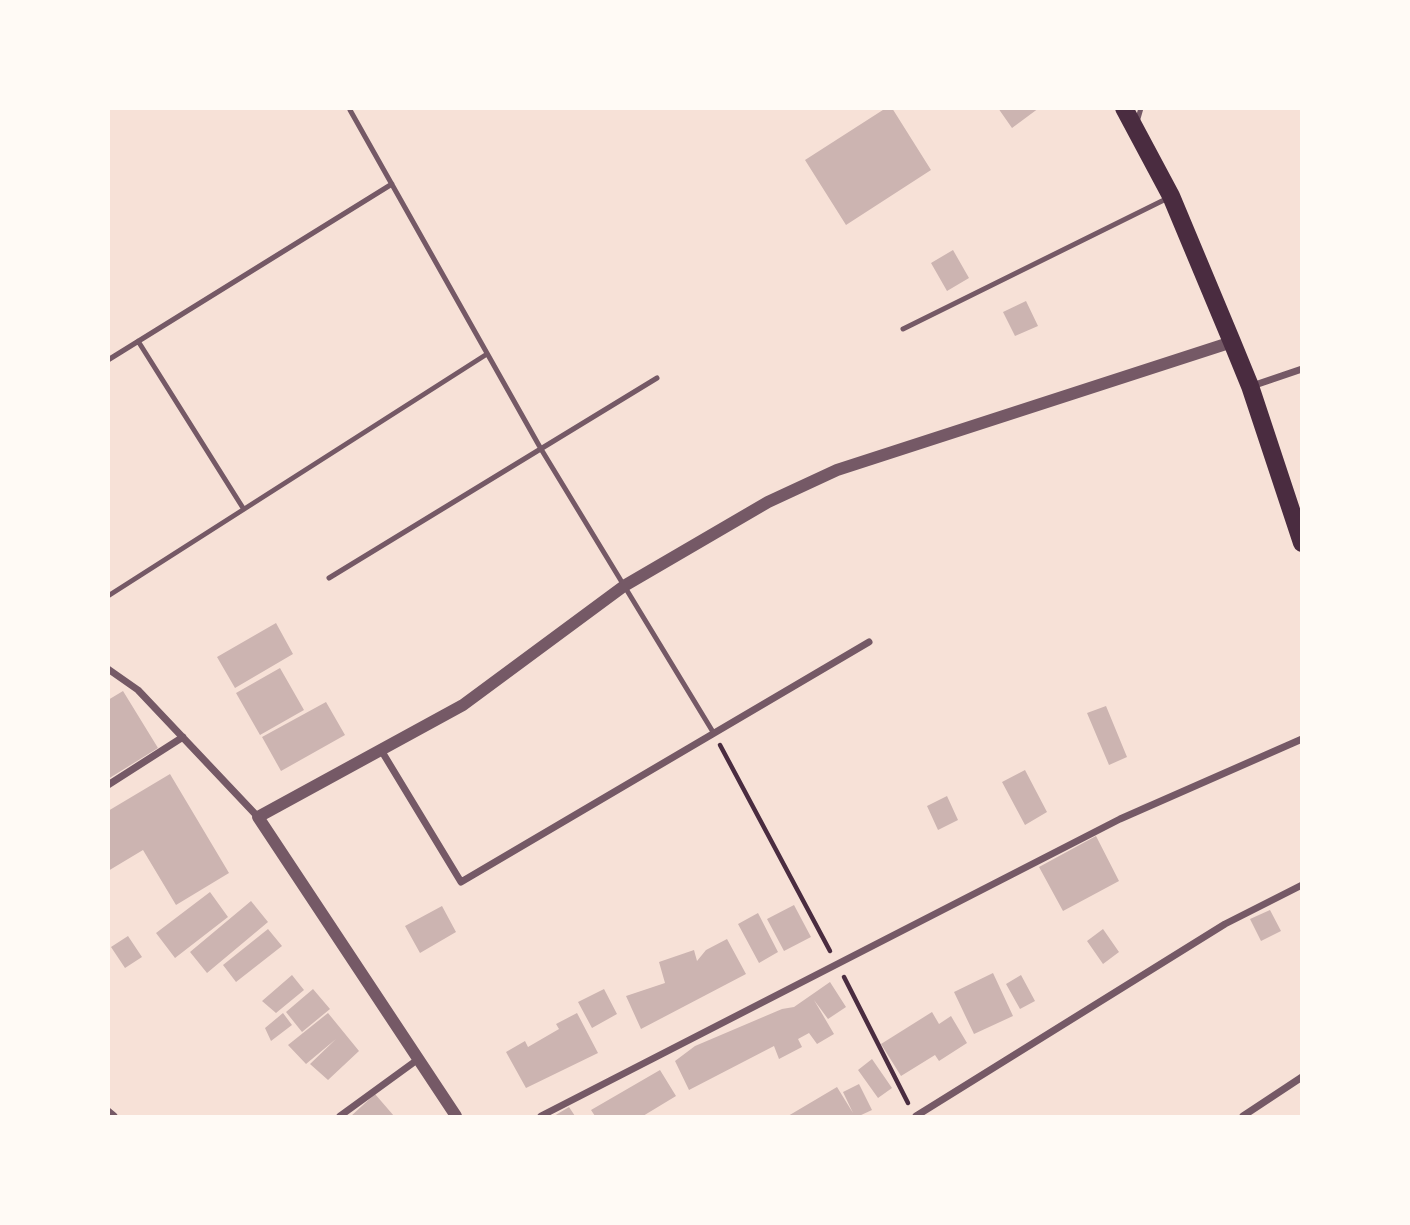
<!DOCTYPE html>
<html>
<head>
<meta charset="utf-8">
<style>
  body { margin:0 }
  #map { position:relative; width:1410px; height:1225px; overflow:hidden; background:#f7e1d7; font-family:Roboto,sans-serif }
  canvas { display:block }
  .frame { position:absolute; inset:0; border:110px solid #fffaf5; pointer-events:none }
</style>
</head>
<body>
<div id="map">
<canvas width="1410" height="1225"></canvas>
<div class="frame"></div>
</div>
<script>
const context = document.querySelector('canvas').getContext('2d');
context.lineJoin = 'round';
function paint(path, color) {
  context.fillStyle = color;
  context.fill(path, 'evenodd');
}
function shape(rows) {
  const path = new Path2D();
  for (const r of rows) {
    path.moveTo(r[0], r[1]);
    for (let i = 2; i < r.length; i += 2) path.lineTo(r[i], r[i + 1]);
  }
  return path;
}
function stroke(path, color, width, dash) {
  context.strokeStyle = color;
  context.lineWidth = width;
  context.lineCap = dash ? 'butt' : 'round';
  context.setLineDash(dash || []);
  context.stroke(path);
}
paint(shape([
  [886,108,892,108,931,170,846,225,805,160],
  [998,108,1039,108,1012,128],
  [953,250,969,278,947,291,931,263],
  [1026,301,1038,326,1015,336,1003,312],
  [276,623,293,654,235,688,217,657],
  [280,668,304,710,260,735,236,693],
  [123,691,158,748,108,779,108,700],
  [326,702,345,735,281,771,262,737],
  [1106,706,1127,757,1109,765,1087,713],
  [1025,770,1047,812,1025,825,1002,782],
  [170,774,229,873,176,905,143,850,108,871,108,811],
  [947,796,958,820,938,830,927,806],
  [1096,836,1119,881,1063,911,1039,867],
  [210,892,228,917,175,958,156,933],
  [251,901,268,922,207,973,190,952],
  [794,905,811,937,784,951,767,919],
  [442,906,456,932,420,953,405,926],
  [1270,910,1281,931,1261,941,1250,919],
  [758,913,778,952,759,963,738,924],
  [268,929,282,946,236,982,223,965],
  [1103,929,1119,952,1103,964,1087,941],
  [128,936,142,957,125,968,111,947],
  [727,939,746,974,641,1029,626,996,665,983,659,962,694,950,697,961,706,950],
  [993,973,1013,1016,974,1034,954,992],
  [292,975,304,990,276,1013,262,1001],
  [1021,975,1035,1001,1020,1009,1006,984],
  [830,982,846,1007,828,1019,814,1000,834,1034,817,1044,809,1033,798,1039,802,1047,779,1059,774,1046,689,1090,675,1061,695,1046,782,1009,794,1007],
  [313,989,330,1009,302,1032,286,1012],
  [604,989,617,1014,592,1028,578,1002],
  [932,1012,939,1024,951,1016,967,1043,939,1061,935,1055,901,1076,881,1044],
  [283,1013,292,1025,271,1041,265,1028],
  [328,1013,359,1051,328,1080,310,1064,336,1039,306,1064,288,1045],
  [577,1013,598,1053,526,1088,506,1052,525,1041,528,1047,559,1029,556,1024],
  [872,1059,892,1088,878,1098,858,1070],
  [660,1070,676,1096,643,1116,595,1116,591,1110],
  [859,1084,872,1110,859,1116,788,1116,837,1087,853,1113,843,1092],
  [375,1094,394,1116,351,1116],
  [569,1107,575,1116,554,1116]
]), '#ccb4b1');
stroke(shape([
  [720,745,830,951],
  [844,977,908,1103]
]), '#4a2c40', 4.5);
stroke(shape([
  [350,110,541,449,713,732],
  [1137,122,1141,108],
  [903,329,1168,198],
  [138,341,243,508],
  [108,360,392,184],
  [329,578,657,378],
  [108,596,487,354]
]), '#755966', 5);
stroke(shape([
  [1252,386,1302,369],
  [108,669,138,690,258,817],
  [381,750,461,882,869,642],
  [108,785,183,737],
  [108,1111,114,1116],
  [340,1116,417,1060],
  [541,1116,1120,819,1302,739],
  [916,1116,1225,924,1302,885],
  [1243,1116,1302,1077]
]), '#755966', 7);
stroke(shape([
  [456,1116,258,817,463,705,624,586,768,502,837,470,1232,342]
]), '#755966', 12);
stroke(shape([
  [1124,108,1171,196,1232,342,1250,386,1302,543]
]), '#4a2c40', 18);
</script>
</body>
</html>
